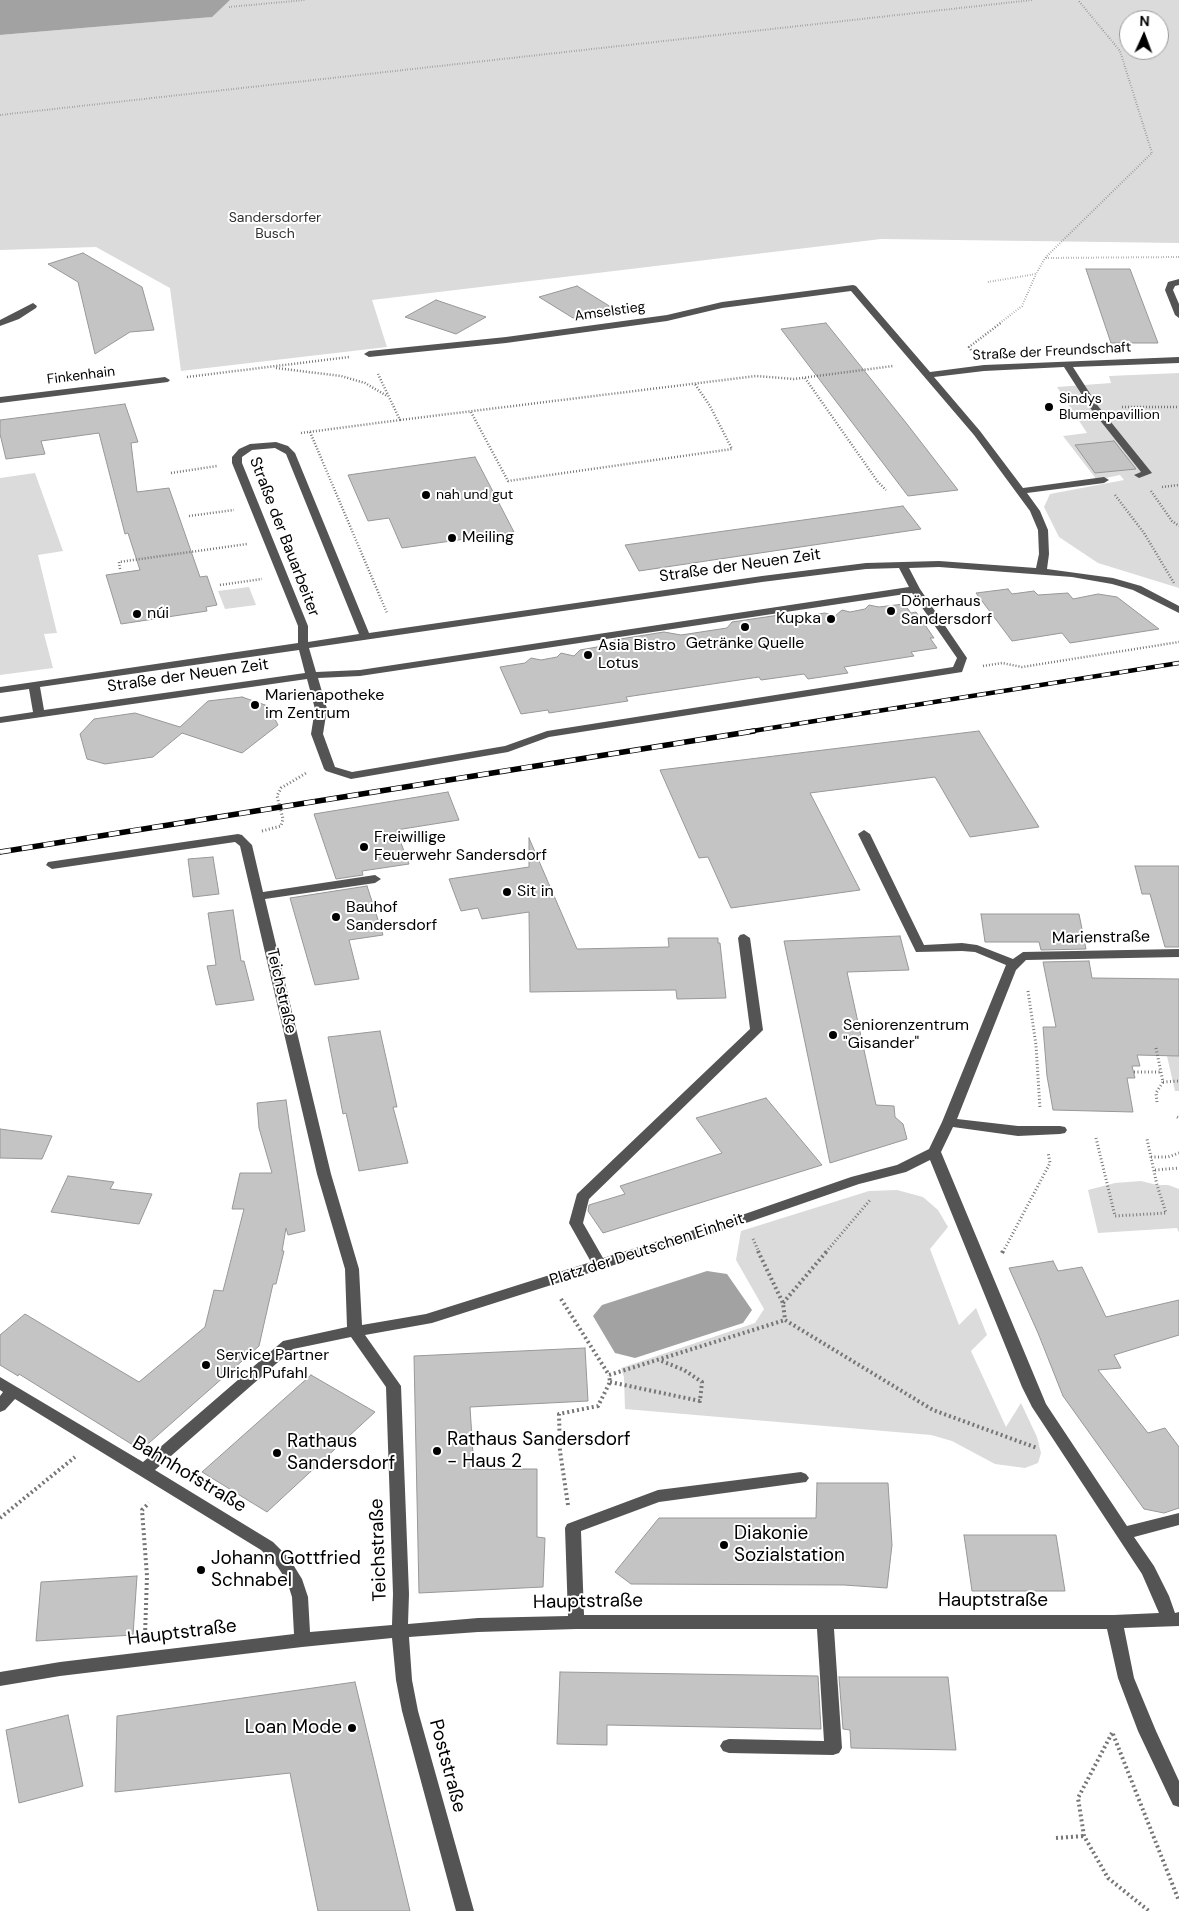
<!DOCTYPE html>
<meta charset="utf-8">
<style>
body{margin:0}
#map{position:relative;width:1179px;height:1911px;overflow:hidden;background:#fff;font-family:"DM Sans",sans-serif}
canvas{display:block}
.north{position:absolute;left:1119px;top:10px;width:50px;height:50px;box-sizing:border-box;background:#fff;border:1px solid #999;border-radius:50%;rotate:2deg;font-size:14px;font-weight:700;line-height:20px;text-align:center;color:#000}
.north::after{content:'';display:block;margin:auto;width:18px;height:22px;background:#000;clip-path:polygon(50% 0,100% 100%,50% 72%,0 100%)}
</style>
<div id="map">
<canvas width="1179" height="1911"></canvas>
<div class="north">N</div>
</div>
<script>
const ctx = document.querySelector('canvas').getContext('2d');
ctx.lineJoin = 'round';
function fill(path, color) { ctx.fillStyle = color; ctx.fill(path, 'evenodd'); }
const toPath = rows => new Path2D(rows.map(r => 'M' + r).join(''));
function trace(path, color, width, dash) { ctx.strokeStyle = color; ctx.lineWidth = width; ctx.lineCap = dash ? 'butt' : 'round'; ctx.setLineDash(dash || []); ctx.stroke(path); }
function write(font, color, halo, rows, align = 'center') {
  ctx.font = font + ' "DM Sans",sans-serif'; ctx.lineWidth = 4; ctx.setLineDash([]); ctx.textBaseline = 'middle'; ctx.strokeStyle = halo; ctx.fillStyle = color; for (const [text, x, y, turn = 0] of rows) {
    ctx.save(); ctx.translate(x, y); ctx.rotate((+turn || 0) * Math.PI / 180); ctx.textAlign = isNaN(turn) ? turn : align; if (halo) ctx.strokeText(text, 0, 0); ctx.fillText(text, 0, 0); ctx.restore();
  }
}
fill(toPath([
 [230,0,1179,0,1179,243,881,239,372,300,387,347,181,371,170,288,96,247,0,250,0,35,211,17],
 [1129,20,1159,20,1159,50,1129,50],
 [1179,373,1179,588,1098,563,1059,537,1044,507,1050,494,1124,480,1120,475,1097,480,1063,436,1087,433,1057,387,1111,383,1109,376],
 [35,473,63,551,38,555,57,633,44,634,53,668,0,675,0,478],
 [249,587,256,605,225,609,218,591],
 [1167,1056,1179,1056,1179,1091,1175,1091],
 [1141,1181,1157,1185,1168,1185,1179,1189,1179,1233,1177,1228,1098,1233,1088,1190,1115,1183],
 [897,1190,923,1197,938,1210,948,1227,930,1249,959,1325,976,1308,987,1335,971,1351,1006,1427,1021,1403,1037,1437,1041,1453,1038,1463,1025,1468,995,1464,952,1441,931,1435,625,1409,624,1377,621,1368,755,1323,764,1309,736,1260,741,1231,869,1191]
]), '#dbdbdb');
fill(toPath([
 [0,0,230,0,212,17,0,35],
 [707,1271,727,1274,752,1310,743,1323,635,1358,615,1353,593,1316,602,1305]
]), '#a2a2a2');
const building = toPath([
 [83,253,142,287,154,330,130,332,95,354,78,282,48,264,83,253],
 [1086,269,1130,269,1158,343,1111,343,1086,269],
 [577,286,611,307,573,318,539,297,577,286],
 [436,300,486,317,456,334,405,317,436,300],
 [826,323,907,424,958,490,908,496,781,329,826,323],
 [125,404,138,442,131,443,137,492,169,488,200,577,207,576,217,605,206,607,207,611,121,624,106,575,140,570,128,533,125,534,99,433,41,441,45,454,6,459,0,434,0,420,125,404],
 [1114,441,1136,469,1095,473,1075,445,1114,441],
 [475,457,514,532,402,548,389,518,368,521,348,475,475,457],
 [903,506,921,529,639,571,625,545,903,506],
 [1008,589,1012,594,1034,591,1038,595,1068,593,1073,599,1098,594,1117,597,1159,629,1070,643,1062,633,1012,641,976,593,1008,589],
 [904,604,911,613,916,612,934,638,930,638,937,648,911,652,914,656,844,667,848,673,808,679,804,674,761,680,759,677,626,697,628,701,549,713,548,710,521,714,500,667,525,663,531,658,541,660,557,657,561,653,574,656,580,650,608,645,614,640,664,632,681,635,727,628,732,622,786,614,797,617,825,613,835,616,842,610,850,612,865,609,869,605,879,607,904,604],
 [242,697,268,706,278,725,242,753,182,733,153,757,105,764,87,759,80,734,94,719,135,713,180,727,208,701,242,697],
 [979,731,1039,827,970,837,935,777,810,793,860,890,731,908,708,857,699,858,660,770,979,731],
 [448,792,459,820,396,830,409,864,362,871,363,875,336,879,314,814,448,792],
 [529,838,577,949,669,947,668,938,718,938,718,943,720,943,726,998,677,999,676,990,530,992,529,912,482,919,478,908,461,911,449,879,529,867,529,838],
 [213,857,219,894,193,897,188,859,213,857],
 [1135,866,1179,866,1179,947,1165,947,1150,894,1142,894,1135,866],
 [367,886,383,935,349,940,359,979,315,985,290,898,367,886],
 [233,910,241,961,244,961,254,1000,216,1005,207,966,216,965,208,913,233,910],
 [981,914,1079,914,1086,949,1041,950,1039,942,985,942,981,914],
 [900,936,909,970,847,972,876,1105,894,1106,895,1117,903,1124,907,1139,830,1163,784,941,900,936],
 [1089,961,1092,978,1179,979,1179,1056,1137,1055,1140,1066,1132,1066,1135,1078,1127,1078,1133,1112,1053,1110,1047,1076,1043,1027,1056,1027,1043,962,1089,961],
 [380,1031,397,1107,393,1107,408,1163,359,1171,346,1113,343,1114,328,1037,380,1031],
 [766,1098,822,1165,603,1233,588,1211,589,1205,625,1194,620,1186,722,1153,696,1118,766,1098],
 [286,1100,305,1231,288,1235,286,1228,282,1251,284,1251,276,1284,273,1284,259,1346,141,1450,19,1374,18,1376,0,1365,0,1335,25,1314,139,1382,205,1327,214,1290,223,1291,244,1209,232,1209,240,1173,272,1173,259,1128,257,1103,286,1100],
 [0,1129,52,1136,42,1159,0,1158,0,1129],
 [68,1176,114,1182,110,1189,152,1194,139,1224,51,1212,68,1176],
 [1053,1261,1058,1271,1082,1267,1106,1317,1179,1300,1179,1335,1114,1355,1121,1368,1098,1370,1148,1433,1165,1428,1179,1447,1179,1508,1164,1513,1144,1509,1063,1396,1038,1333,1009,1268,1053,1261],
 [585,1348,588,1401,470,1407,474,1469,537,1469,537,1537,545,1538,543,1587,419,1593,414,1356,585,1348],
 [311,1375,375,1412,267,1512,202,1472,311,1375],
 [817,1483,888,1483,892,1545,887,1588,844,1585,631,1584,615,1572,659,1518,816,1518,817,1483],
 [964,1535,1056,1535,1065,1591,972,1591,964,1535],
 [137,1576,133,1635,36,1641,41,1582,137,1576],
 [560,1672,818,1676,821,1729,607,1725,607,1745,557,1744,560,1672],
 [839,1677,948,1677,956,1750,851,1748,850,1730,843,1729,839,1677],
 [355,1682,410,1911,318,1911,290,1773,115,1792,117,1716,355,1682],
 [68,1715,83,1786,19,1803,6,1730,68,1715]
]);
fill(building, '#c4c4c4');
trace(building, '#989898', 1);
trace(toPath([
 [229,7,305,0],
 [0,115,1032,0],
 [1046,258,1179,257],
 [988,282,1036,274,1045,258,1152,153,1120,51,1078,0],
 [1000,323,1022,306,1036,274]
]), '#767676', 2, [0.5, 2]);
trace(toPath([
 [971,350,969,347,1002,322],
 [276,368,341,376,365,383,387,396],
 [187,377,349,357],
 [805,378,878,482,886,490],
 [1122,407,1179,407],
 [471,412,508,481,732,449,710,406,695,384],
 [400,420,756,376,794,379,893,366],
 [310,432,387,613],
 [301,433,400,420,378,374],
 [171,473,217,466],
 [1162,487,1179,485],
 [1151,491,1172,521,1179,526],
 [1115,495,1144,533,1174,583],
 [189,516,234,510],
 [120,569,119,562,247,544],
 [220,585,262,579],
 [983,666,1002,663,1022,667,1179,642]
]), '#767676', 2.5, [1, 2]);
trace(toPath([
 [262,831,281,826,283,819,277,796,281,788,308,772],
 [1028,991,1036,1045,1040,1109],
 [1156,1048,1163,1082,1156,1093,1157,1102],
 [1134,1072,1161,1072],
 [1163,1082,1179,1081],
 [1177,1117,1179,1118],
 [1096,1138,1115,1216,1166,1213,1157,1185,1147,1139],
 [1151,1157,1168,1157,1179,1153],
 [1155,1170,1179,1168],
 [753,1239,759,1252],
 [826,1252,870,1200],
 [1003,1252,1050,1163,1048,1152]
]), '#767676', 3, [1, 2.5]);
trace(toPath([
 [758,1251,783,1303,785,1320,933,1410,1037,1448],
 [1002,1253,1003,1251],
 [561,1299,609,1375,785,1320],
 [783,1303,827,1251],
 [610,1382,700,1401,702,1382,684,1370,659,1360],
 [568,1505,560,1451,559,1414,598,1406,610,1382,609,1375],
 [0,1518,75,1457],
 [145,1635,147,1576,142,1510,149,1503],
 [1112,1733,1078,1798,1084,1836,1108,1878,1149,1911],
 [1113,1734,1179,1901],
 [1056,1838,1084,1836]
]), '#767676', 4, [2, 3]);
fill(toPath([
 [1179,279,1179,285,1175,286,1173,290,1179,304,1179,318,1175,315,1165,290,1168,282,1179,279],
 [853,285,856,286,930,372,984,365,1179,357,1179,363,1073,367,1098,406,1152,473,1139,478,1134,475,1141,472,1091,409,1064,367,984,371,934,377,980,431,1023,488,1104,477,1109,480,1104,483,1027,493,1040,511,1048,530,1049,554,1047,569,1113,578,1141,586,1179,606,1179,613,1133,590,1112,584,1072,577,939,567,909,568,920,589,967,658,962,672,549,737,508,752,351,779,326,771,324,769,311,734,315,709,307,679,0,723,0,717,33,712,29,689,0,693,0,687,298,643,298,626,232,463,232,457,239,449,250,444,276,442,288,446,295,453,369,633,762,576,866,563,939,561,1036,568,1039,554,1038,530,1030,511,974,435,851,291,722,308,667,321,506,343,369,357,364,354,369,351,506,337,667,315,722,302,853,285],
 [275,448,286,454,359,634,308,642,308,626,242,463,242,457,252,450,275,448],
 [899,568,909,587,360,670,316,672,309,648,762,582,866,569,899,568],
 [912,593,957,658,953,667,547,731,505,746,352,772,335,767,323,734,327,709,318,678,360,676,912,593],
 [299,650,305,673,44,710,40,687,299,650],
 [33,303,37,306,36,308,19,319,0,326,0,320,33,303],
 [165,377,170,380,168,382,0,403,0,397,165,377],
 [864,830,870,834,924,945,962,943,977,945,1013,959,1023,952,1179,949,1179,957,1026,960,1016,970,957,1119,1018,1126,1060,1126,1065,1127,1067,1130,1065,1133,1060,1134,1018,1136,953,1127,941,1152,1046,1404,1127,1526,1179,1513,1179,1525,1134,1537,1154,1566,1169,1596,1175,1613,1179,1612,1179,1626,1124,1628,1134,1678,1156,1731,1179,1781,1179,1807,1173,1805,1138,1731,1118,1678,1107,1629,834,1629,842,1748,839,1753,833,1755,729,1753,723,1751,720,1746,723,1741,729,1739,824,1741,817,1629,576,1629,478,1632,409,1637,412,1680,418,1711,474,1911,456,1911,402,1711,396,1680,392,1638,302,1647,60,1676,0,1686,0,1672,60,1662,294,1634,292,1597,287,1581,277,1566,261,1550,15,1399,5,1410,0,1412,0,1396,3,1392,0,1390,0,1377,143,1462,283,1341,347,1327,345,1269,317,1174,240,846,235,842,52,869,46,865,48,862,238,834,242,835,252,845,263,892,375,875,381,879,375,883,265,899,331,1174,359,1269,362,1325,426,1314,591,1262,569,1223,577,1194,750,1029,738,938,740,935,744,934,750,938,763,1030,589,1199,583,1223,603,1258,739,1216,851,1177,897,1165,929,1149,942,1122,1006,965,975,952,962,951,916,952,858,834,864,830],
 [930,1160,1022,1387,1032,1407,1142,1574,1159,1613,1114,1615,584,1615,581,1531,659,1502,806,1482,809,1478,806,1474,801,1472,658,1490,567,1524,565,1528,568,1616,478,1618,408,1624,409,1594,401,1386,365,1335,432,1323,749,1222,859,1184,906,1172,930,1160],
 [351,1337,386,1387,393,1594,392,1625,310,1632,308,1597,302,1579,289,1558,273,1542,155,1470,293,1349,351,1337]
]), '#545454');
const railFar1 = toPath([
 [746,732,1179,663]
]);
const rail = toPath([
 [0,852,754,731]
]);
trace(railFar1, '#000', 4.5);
trace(rail, '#000', 5.5);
trace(railFar1, '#fff', 3, [9]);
trace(rail, '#fff', 4, [11]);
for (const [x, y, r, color] of [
 [1049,407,5,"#000"],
 [426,495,5,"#000"],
 [452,538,5,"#000"],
 [891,611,5,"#000"],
 [137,614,5,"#000"],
 [831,619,5,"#000"],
 [745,627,5,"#000"],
 [588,655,5,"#000"],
 [255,705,5,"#000"],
 [364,847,5,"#000"],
 [507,892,5,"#000"],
 [336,917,5,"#000"],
 [833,1035,5,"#000"],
 [206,1365,5,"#000"],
 [437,1451,5,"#000"],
 [277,1453,5,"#000"],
 [724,1545,5,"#000"],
 [201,1570,5,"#000"],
 [352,1728,5,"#000"]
]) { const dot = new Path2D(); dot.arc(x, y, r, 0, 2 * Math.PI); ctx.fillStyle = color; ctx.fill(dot); trace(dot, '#fff', 2); }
write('14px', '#323232', '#fff', [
 ["Sandersdorfer",275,218],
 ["Busch",275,234]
]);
write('14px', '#000', '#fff', [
 ["Amselstieg",610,312,-8],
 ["Straße der Freundschaft",1052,352,-3],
 ["Finkenhain",81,376,-7]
]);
write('14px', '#000', '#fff', [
 ["Sindys",1059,399],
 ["Blumenpavillion",1059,415],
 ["nah und gut",436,495]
], 'left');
write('16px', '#000', '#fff', [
 ["Straße der Bauarbeiter",284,537,69],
 ["Straße der Neuen Zeit",740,566,-8],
 ["Straße der Neuen Zeit",188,676,-8],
 ["Marienstraße",1101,938,-1],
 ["Teichstraße",281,991,77],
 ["Platz der Deutschen Einheit",647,1250,-18]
]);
write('16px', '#000', '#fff', [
 ["Meiling",462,538],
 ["Dönerhaus",901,602],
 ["Sandersdorf",901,620],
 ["núi",147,614],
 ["Kupka",821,619,"right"],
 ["Getränke Quelle",745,644,"center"],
 ["Asia Bistro",598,646],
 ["Lotus",598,664],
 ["Marienapotheke",265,696],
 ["im Zentrum",265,714],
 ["Freiwillige",374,838],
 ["Feuerwehr Sandersdorf",374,856],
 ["Sit in",517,892],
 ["Bauhof",346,908],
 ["Sandersdorf",346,926],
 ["Seniorenzentrum",843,1026],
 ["\"Gisander\"",843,1044],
 ["Service Partner",216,1356],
 ["Ulrich Pufahl",216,1374]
], 'left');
write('19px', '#000', '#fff', [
 ["Rathaus Sandersdorf",447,1440],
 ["- Haus 2",447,1462],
 ["Rathaus",287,1442],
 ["Sandersdorf",287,1464],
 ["Diakonie",734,1534],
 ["Sozialstation",734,1556],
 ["Johann Gottfried",211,1559],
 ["Schnabel",211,1581],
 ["Loan Mode",342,1728,"right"]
], 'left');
write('19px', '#000', '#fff', [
 ["Bahnhofstraße",189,1475,31],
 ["Teichstraße",379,1550,-92],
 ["Hauptstraße",993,1601],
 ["Hauptstraße",588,1602,-1],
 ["Hauptstraße",182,1633,-7],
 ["Poststraße",447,1766,75]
]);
</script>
